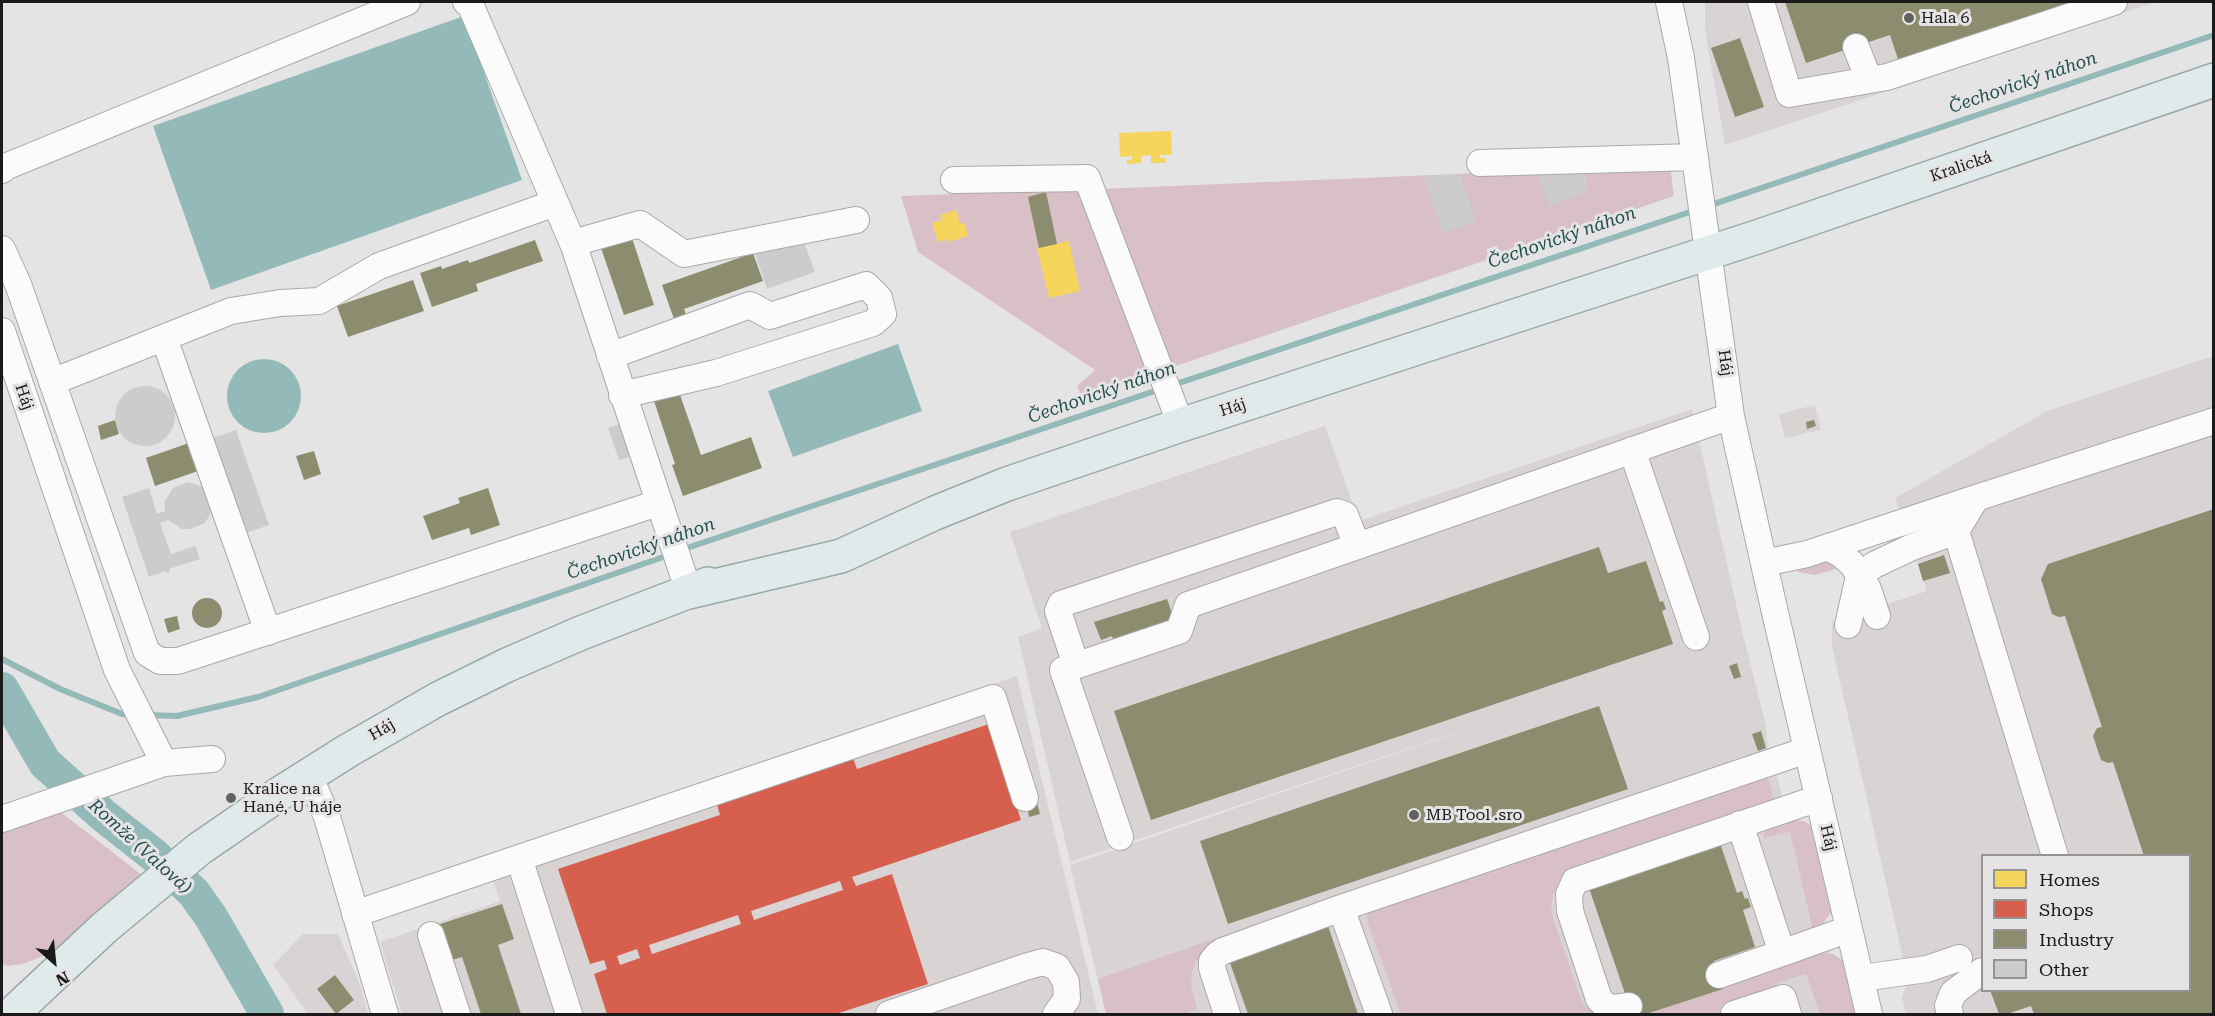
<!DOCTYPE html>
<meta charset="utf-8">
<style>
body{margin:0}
#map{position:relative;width:2215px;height:1016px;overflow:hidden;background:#e5e4e4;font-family:"Roboto Serif",serif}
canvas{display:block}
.frame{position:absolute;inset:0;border:3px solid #1b1a1a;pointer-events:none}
.legend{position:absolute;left:1981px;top:854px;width:210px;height:138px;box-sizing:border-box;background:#e6e3e4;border:2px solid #959393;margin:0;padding:8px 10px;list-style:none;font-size:18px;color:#1b1a1a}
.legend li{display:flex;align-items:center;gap:12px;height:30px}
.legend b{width:30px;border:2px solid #959393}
.north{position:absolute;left:24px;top:932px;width:60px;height:60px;-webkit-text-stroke:4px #e6e3e4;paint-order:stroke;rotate:153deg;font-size:16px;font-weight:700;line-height:24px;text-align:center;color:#1b1a1a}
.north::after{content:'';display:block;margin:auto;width:21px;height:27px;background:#1b1a1a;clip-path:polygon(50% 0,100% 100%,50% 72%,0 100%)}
</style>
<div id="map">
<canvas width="2215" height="1016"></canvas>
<div class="frame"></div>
<ul class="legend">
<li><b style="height:16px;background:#f6d55c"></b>Homes</li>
<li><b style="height:16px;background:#d6604d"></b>Shops</li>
<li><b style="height:16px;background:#8c8c6e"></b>Industry</li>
<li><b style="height:16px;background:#cdcccc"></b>Other</li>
</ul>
<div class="north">N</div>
</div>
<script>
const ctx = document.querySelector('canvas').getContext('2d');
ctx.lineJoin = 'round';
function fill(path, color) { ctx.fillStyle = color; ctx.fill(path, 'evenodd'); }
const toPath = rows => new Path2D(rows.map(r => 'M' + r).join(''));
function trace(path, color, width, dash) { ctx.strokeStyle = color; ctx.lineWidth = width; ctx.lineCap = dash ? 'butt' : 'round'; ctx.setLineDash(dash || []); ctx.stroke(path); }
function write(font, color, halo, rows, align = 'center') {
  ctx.font = font + ' "Roboto Serif",serif'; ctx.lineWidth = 6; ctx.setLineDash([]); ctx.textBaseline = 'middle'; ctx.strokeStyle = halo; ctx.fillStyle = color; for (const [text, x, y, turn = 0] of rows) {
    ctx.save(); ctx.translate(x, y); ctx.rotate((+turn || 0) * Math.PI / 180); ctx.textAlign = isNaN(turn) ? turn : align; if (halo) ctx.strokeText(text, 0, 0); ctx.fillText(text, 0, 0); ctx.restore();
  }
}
fill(toPath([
 [1705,2,2156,2,1725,145,1705,30],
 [2213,356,2213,1014,1906,1014,1902,998,1908,980,1832,646,1832,622,1927,591,1895,498,2047,411],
 [1982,856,2190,856,2190,990,1982,990],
 [1815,405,1821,430,1785,438,1779,414],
 [1692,409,1743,635,1766,726,1768,752,1776,771,1834,1014,1106,1014,1070,865,1537,705,1070,862,1018,637,1042,628,1010,532,1325,426,1359,521],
 [1017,676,1098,1014,402,1014,380,942,500,901,486,857],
 [303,934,338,934,361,987,368,1014,308,1014,273,965]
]), '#dad3d4');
fill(toPath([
 [1670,165,1674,196,1170,368,1101,189],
 [1081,189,1152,374,1082,398,1077,386,1095,370,918,252,901,196],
 [1824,556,1843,567,1815,575,1798,572,1798,568],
 [1767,774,1774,801,1563,879,1559,884,1553,895,1551,912,1581,1000,1586,1007,1598,1014,1401,1014,1368,924,1367,916,1369,911],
 [62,813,142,875,58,950,23,964,8,966,2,964,2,830],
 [1793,820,1804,821,1813,827,1833,910,1822,925,1813,930,1790,832,1764,838,1763,835,1767,829,1774,825],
 [1231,933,1209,947,1196,961,1192,972,1191,985,1197,1009,1184,1014,1106,1014,1098,979],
 [1824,952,1833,954,1844,961,1861,1014,1820,1014,1806,974,1777,983,1778,988,1723,1014,1646,1014,1723,989,1722,986]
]), '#d9c0c7');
fill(toPath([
 [464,16,522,180,211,290,153,126],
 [898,344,922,411,793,457,768,391],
 '227 396a37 37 0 1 1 74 0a37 37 0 1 1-74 0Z'
]), '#94b9b9');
fill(toPath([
 [1171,131,1172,155,1160,155,1160,158,1165,158,1166,163,1151,163,1151,155,1141,156,1141,163,1127,164,1127,160,1132,160,1132,156,1120,157,1119,133],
 [956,210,960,224,964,222,968,236,948,242,947,239,938,242,932,223,942,220,940,215],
 [1069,241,1080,291,1049,298,1037,248]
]), '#f6d55c');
fill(toPath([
 [989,724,1021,820,852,877,856,886,892,874,928,984,836,1014,607,1014,594,974,607,969,604,960,590,964,558,869,720,815,716,801,852,755,857,769],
 [840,881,843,890,754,920,751,911],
 [738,915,741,924,652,954,649,945],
 [637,949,640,958,620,965,617,956]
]), '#d6604d');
fill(toPath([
 [1785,2,2077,2,1899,62,1890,35,1806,63],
 [1740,38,1764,107,1735,117,1711,48],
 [1046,192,1057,244,1039,248,1028,197],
 [631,235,654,305,624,315,600,245],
 [535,240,543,261,476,284,478,291,432,307,420,273,441,266,442,269,468,260,469,263],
 [753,253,763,281,684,309,687,318,675,322,662,285],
 [413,280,424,311,348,337,337,306],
 [679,392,701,455,751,437,762,468,683,496,672,465,675,464,654,401],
 [115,420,119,434,101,440,98,426],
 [1814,420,1816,426,1807,429,1806,422],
 [189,443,198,471,155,486,146,458],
 [314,451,321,474,304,480,296,456],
 [488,488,500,525,471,535,469,528,432,540,423,516,460,503,458,498],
 [2214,509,2214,1014,2034,1014,2031,1006,2007,1014,1999,1014,1990,990,2190,990,2190,856,2144,856,2113,762,2108,763,2101,760,2093,736,2097,728,2102,727,2065,616,2059,617,2052,614,2041,579,2048,564],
 [1599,547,1608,573,1646,561,1660,602,1663,601,1666,609,1662,611,1673,644,1151,820,1114,711],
 [1944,555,1950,573,1923,581,1918,564],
 '192 613a15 15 0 1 1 30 0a15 15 0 1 1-30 0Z',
 [1167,599,1176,625,1115,645,1112,636,1101,640,1094,622],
 [177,616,180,629,168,633,164,619],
 [1737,663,1741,677,1734,679,1729,666],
 [1599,706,1628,789,1228,924,1200,841],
 [1761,731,1766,748,1758,751,1752,734],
 [1037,803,1040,814,1029,817,1027,806],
 [1720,843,1737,893,1742,891,1745,899,1748,898,1751,907,1743,910,1755,947,1714,961,1723,989,1646,1014,1632,1014,1589,888],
 [502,904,514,939,498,945,521,1014,481,1014,462,957,446,962,434,926],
 [1328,926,1358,1014,1248,1014,1229,960],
 [335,975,354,1000,336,1014,317,989]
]), '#8c8c6e');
trace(toPath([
 [1708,206,2214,35],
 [1173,385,1696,210],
 [681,550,1161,389],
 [2,659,60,689,122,714,131,715],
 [147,715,177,716,258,697,669,555]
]), '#94b9b9', 6);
trace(toPath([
 [2,689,45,763,104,816,155,856,194,893,211,917,267,1014]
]), '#94b9b9', 34);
fill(toPath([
 [1586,169,1587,193,1549,206,1537,171],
 [1460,174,1476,222,1443,233,1424,176],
 [802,237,815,272,767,289,755,254],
 '115 416a30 30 0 1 1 60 0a30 30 0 1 1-60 0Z',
 [623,423,633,456,619,460,608,428],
 [236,430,269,525,241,535,207,440],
 [188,482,203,487,208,493,212,509,209,516,205,523,190,529,182,529,168,520,160,523,171,554,195,546,200,559,169,569,170,572,166,573,165,571,149,577,122,497,149,488,157,514,165,511,165,501,173,488]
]), '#cdcccc');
const minor = toPath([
 [466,2,470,4,574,246,689,592],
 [1669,2,1681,58,1731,416,1773,604,1869,1014],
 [1761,2,1789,94,1887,77,2114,2],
 [1856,47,1869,80],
 [1480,163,1695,157],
 [2,170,5,167,407,2],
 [954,180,1087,178,1181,425],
 [573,243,640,224,684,254,856,220],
 [2,249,18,284,147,653,160,661,178,661,658,503],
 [2,331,117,670,164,763],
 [164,338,268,632],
 [610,356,750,305,770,316,866,285,879,298,883,314,873,323,716,373,622,395],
 [52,382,231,311,280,303,319,301,379,266,555,203],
 [1632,450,1696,637],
 [1956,531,2055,856],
 [1828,547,1842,555,1852,564,1868,589,1877,616],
 [1764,563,1807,554,1976,498],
 [1848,625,1859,576,1874,565,1912,547,1956,531,1976,498,2214,421],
 [1076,665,1058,611,1061,604,1337,512,1345,515,1357,546],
 [309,775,327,817,385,1014],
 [2,819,164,763,212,759],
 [1120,837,1063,670,1179,631,1188,605,1731,416],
 [519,858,993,698,1025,798],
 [1341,908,1807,750],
 [355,914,519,858,569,1014],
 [431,935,457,1014],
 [1782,953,1849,929],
 [1719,975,1782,953,1740,824],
 [1861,978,1927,969,1959,958],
 [1629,1006,1613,1008,1606,1006,1599,999,1570,911,1569,894,1575,881,1819,798],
 [889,1014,1025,967,1043,962,1057,967,1066,982,1067,999,1056,1014],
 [1227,1014,1212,968,1212,961,1217,955,1223,951,1341,908,1379,1014],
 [1734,1014,1783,998,1788,1014],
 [1950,1014,1948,1006,1953,993,1982,971]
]);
const major = toPath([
 [689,592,841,556,935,513,1007,484,1181,425,1760,236,2214,80],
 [12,1014,104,928,199,849,276,796,349,750,438,699,507,665,581,633,708,584]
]);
trace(minor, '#aaa9a9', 28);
trace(major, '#98a9a9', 36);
trace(minor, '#fbfbfb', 26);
trace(major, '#e0eaea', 33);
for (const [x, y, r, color] of [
 [1909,18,6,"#626161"],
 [231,798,6,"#626161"],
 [1414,815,6,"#626161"]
]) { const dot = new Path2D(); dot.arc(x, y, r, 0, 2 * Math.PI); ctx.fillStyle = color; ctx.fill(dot); trace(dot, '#e6e3e4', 2); }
write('16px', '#1b1a1a', '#e6e3e4', [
 ["Hala 6",1921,18],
 ["Kralice na",243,789],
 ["Hané, U háje",243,807],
 ["MB Tool .sro",1426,815]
], 'left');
write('16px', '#1b1a1a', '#e6e3e4', [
 ["Kralická",1961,167,-19],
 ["Háj",1725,363,82],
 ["Háj",24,397,71],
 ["Háj",1233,408,-18],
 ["Háj",382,730,-30],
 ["Háj",1828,838,77]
]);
write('italic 18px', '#1f5050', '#e6e3e4', [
 ["Čechovický náhon",2023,83,-19],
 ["Čechovický náhon",1562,238,-19],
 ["Čechovický náhon",1102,393,-19],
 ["Čechovický náhon",641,549,-19],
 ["Romže (Valová)",140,847,42]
]);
</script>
